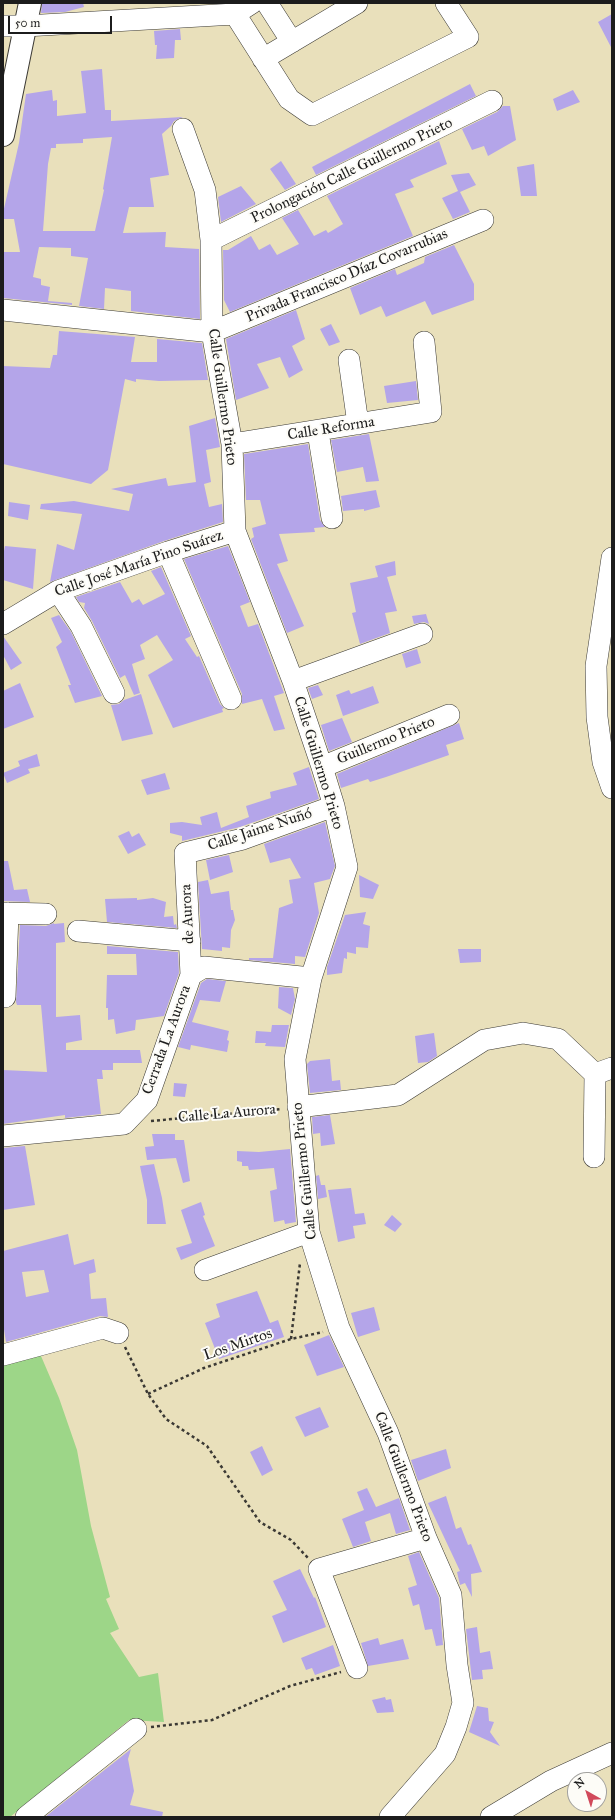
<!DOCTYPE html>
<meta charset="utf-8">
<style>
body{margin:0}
#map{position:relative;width:615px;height:1820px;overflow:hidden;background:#e9e0bb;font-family:"IM FELL Great Primer",serif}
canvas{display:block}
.frame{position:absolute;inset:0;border:4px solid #1c1c1c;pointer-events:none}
.north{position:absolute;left:567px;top:1772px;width:40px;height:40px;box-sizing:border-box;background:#fdfcf7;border:1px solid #a3a29f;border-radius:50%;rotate:321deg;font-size:11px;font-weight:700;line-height:16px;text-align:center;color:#1c1c1c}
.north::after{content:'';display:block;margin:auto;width:14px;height:18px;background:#d1495b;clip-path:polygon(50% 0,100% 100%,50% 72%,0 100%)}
.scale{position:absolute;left:8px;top:16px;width:104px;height:18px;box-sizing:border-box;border:2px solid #1c1c1c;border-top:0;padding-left:5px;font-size:12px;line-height:14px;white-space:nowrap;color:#1c1c1c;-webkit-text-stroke:3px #fdfcf7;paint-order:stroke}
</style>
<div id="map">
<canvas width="615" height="1820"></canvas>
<div class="frame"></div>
<div class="north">N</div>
<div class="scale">50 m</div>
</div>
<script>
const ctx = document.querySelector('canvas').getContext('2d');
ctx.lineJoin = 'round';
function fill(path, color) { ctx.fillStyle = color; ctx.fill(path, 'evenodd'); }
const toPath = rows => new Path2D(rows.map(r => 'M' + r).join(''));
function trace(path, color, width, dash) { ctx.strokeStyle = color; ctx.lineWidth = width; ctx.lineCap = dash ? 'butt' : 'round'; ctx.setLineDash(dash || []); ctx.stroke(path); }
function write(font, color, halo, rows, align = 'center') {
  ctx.font = font + ' "IM FELL Great Primer",serif'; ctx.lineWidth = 4; ctx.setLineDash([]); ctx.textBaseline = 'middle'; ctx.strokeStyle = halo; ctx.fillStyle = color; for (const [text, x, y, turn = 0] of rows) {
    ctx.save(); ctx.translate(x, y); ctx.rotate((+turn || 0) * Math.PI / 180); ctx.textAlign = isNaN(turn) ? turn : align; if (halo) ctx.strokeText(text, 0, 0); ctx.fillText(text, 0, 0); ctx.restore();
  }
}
fill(toPath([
 [38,1349,59,1398,77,1450,91,1526,110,1597,106,1599,119,1629,110,1633,139,1677,158,1673,164,1722,129,1720,10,1817,3,1817,3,1362]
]), '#9dd688');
fill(toPath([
 [42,3,83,3,84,7,65,12,41,13],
 [612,14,612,49,598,22],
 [180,29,181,40,175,40,174,58,156,59,157,45,155,45,154,31],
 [102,69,105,110,111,110,111,121,183,117,174,121,171,126,162,134,169,175,150,178,154,207,129,207,123,233,166,232,165,247,199,249,200,319,131,311,131,291,105,288,104,309,79,306,88,258,71,256,71,248,39,247,33,277,41,279,41,285,50,287,48,301,72,303,72,305,3,298,3,252,20,252,14,219,3,219,3,213,19,143,26,94,52,90,53,101,57,100,57,116,86,113,81,71],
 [112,137,103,189,104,190,95,231,43,231,48,164,51,148,56,148,56,144,83,143,83,139],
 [470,84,476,96,316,175,312,167],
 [573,90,580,102,557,111,553,99],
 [503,106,510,106,516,140,488,156,484,146,472,150,462,129,497,112],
 [439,141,447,164,410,180,414,187,395,194,413,236,230,312,224,300,223,250,228,250,251,236,259,250,270,244,277,255,299,244,282,218,298,210,314,236,326,230,328,233,343,224,327,196],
 [281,161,296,184,285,190,270,169],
 [534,164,537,196,521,196,517,167],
 [469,173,476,185,460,192,470,212,453,219,442,198,458,191,451,175],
 [241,186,256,204,221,222,218,197],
 [454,245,474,284,474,300,432,315,425,301,386,317,381,306,360,315,350,288,395,269,397,275,424,263,425,257],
 [296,310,305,339,292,346,303,370,289,378,280,357,257,364,269,388,236,400,226,339],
 [331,324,340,342,329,346,320,329],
 [59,331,135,337,131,362,157,362,157,339,202,343,208,380,159,381,136,379,136,382,125,379,108,470,91,484,3,464,3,366,50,368,53,355,57,355],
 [416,381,418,400,387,403,384,386],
 [215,418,220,447,206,450,211,482,204,484,209,507,222,504,223,522,164,541,50,582,57,544,74,550,82,514,40,509,41,504,74,501,129,511,133,494,111,489,166,478,168,486,196,482,189,426],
 [369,434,379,481,366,482,363,467,337,472,331,440],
 [308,444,320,520,325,527,314,528,315,532,279,534,288,561,277,564,304,626,287,633,251,539,254,537,252,528,266,524,260,500,246,500,244,454],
 [376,490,380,507,364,511,364,509,343,511,341,496],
 [9,502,30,505,28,520,8,516],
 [5,546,36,549,33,589,3,580,3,556],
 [228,546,250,602,240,606,248,627,258,624,284,693,274,696,285,729,274,731,262,699,242,704,242,694,184,559],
 [395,561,396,575,387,577,397,611,385,613,390,633,360,644,352,613,356,612,350,583,378,577,375,566],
 [161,567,191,636,185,639,197,657,199,656,220,704,224,708,222,709,223,712,173,728,148,675,173,660,157,635,140,645,145,659,132,664,140,693,134,695,125,675,120,678,92,621,84,608,85,603,79,602,76,597,120,582,132,603,139,599,143,605,165,594,151,571],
 [426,614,429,624,424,622,414,624,412,616],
 [59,615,71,632,102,696,75,703,68,685,71,685,56,647,62,642,51,618],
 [3,636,22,663,11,670,3,655],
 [417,649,421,663,406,668,402,654],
 [20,683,34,717,3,729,3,691],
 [318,685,323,695,312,699,308,688],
 [373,686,379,703,343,716,336,695,349,690,351,694],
 [141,694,153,734,122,741,111,705,119,704,124,700],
 [342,718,352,742,329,751,321,725],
 [459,723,464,739,446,745,449,755,386,777,370,782,368,779,341,788,337,774],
 [37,754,40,766,28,769,30,773,7,783,3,773,20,766,18,761],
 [309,767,319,799,240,827,182,841,182,836,170,833,170,823,182,822,202,825,200,817,217,812,221,828,249,817,246,806,271,798,270,792,297,785,293,773],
 [165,773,170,789,147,795,141,780],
 [325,822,335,866,330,879,314,883,319,913,305,957,295,956,295,964,249,960,249,958,273,958,279,908,293,903,289,880,301,878,290,858,270,863,264,844],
 [129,831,132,837,139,833,146,845,128,854,118,836],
 [229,855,233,872,210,880,206,860],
 [3,861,8,861,14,890,27,889,30,902,3,901],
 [359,875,379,885,373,899,360,897],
 [208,880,211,894,229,891,231,910,233,910,235,920,231,930,230,948,222,947,222,951,202,949,198,882],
 [137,898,137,900,153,898,166,902,164,917,173,916,174,925,176,924,177,928,107,922,105,899],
 [366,912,363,924,370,926,368,948,356,947,356,954,347,952,347,959,344,958,342,973,327,975,327,967,345,915],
 [54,923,54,924,64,923,65,942,56,943,56,1017,80,1015,82,1040,66,1043,66,1050,140,1050,142,1063,113,1063,113,1070,102,1070,103,1079,97,1079,101,1114,65,1118,65,1115,3,1124,3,1070,47,1072,41,1005,17,1005,16,1002,20,925,46,926],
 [107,946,178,952,179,973,164,1016,136,1020,135,1030,116,1034,114,1019,108,1020,108,1008,106,1008,107,975,137,975,136,954,107,954],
 [458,949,481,949,481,962,460,963],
 [207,979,226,981,220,1002,200,1000,192,1022,229,1031,227,1040,229,1041,227,1052,191,1045,190,1050,178,1047,201,983],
 [279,987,293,988,295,999,291,1015,278,1008],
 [272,1025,289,1025,285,1047,265,1046,266,1043,255,1043,256,1031,271,1032],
 [434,1033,437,1056,428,1062,418,1063,415,1036],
 [330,1059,332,1081,340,1080,341,1090,310,1093,307,1064,310,1061],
 [174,1083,187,1084,185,1097,173,1096],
 [330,1115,335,1144,321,1146,320,1133,313,1134,312,1117],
 [152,1134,175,1134,175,1140,184,1140,190,1181,183,1183,176,1158,147,1160,145,1147,154,1146],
 [25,1146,35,1205,3,1210,3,1148],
 [290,1149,296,1222,285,1224,284,1220,274,1222,270,1191,277,1189,274,1168,249,1170,248,1166,242,1166,242,1162,237,1161,237,1151,259,1152],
 [154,1164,162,1198,166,1224,147,1224,147,1200,140,1166],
 [319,1175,321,1185,325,1185,327,1197,318,1199,316,1176],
 [351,1188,355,1214,364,1213,366,1224,353,1226,355,1238,338,1242,328,1190],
 [201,1202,205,1215,203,1216,215,1246,181,1260,176,1248,192,1243,181,1210],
 [392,1215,402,1224,395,1232,384,1225],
 [68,1234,74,1265,94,1259,96,1272,89,1274,91,1299,106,1298,108,1317,100,1316,6,1342,3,1323,3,1251],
 [44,1270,49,1292,26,1297,22,1272],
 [257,1291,270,1323,278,1320,284,1337,219,1359,205,1323,220,1317,216,1304],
 [374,1307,380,1330,358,1337,351,1313],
 [329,1335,344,1367,317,1376,304,1345],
 [320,1407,329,1427,305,1437,295,1417],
 [262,1446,273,1470,262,1476,250,1452],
 [446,1449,451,1468,418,1481,411,1460],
 [367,1488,376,1507,399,1498,410,1530,396,1534,390,1513,365,1522,371,1541,353,1547,342,1519,364,1510,357,1492],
 [446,1496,456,1529,461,1527,468,1545,471,1544,482,1572,471,1574,472,1597,465,1583,460,1585,457,1572,460,1571,428,1503],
 [419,1552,439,1598,443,1645,436,1646,432,1629,425,1630,419,1604,413,1606,408,1588,417,1585,408,1556],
 [300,1569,314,1598,315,1597,326,1627,283,1643,272,1616,287,1610,273,1581],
 [477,1627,480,1653,490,1651,493,1669,482,1670,483,1679,472,1680,466,1629],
 [378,1638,380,1645,403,1639,409,1659,368,1666,361,1643],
 [333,1645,340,1666,315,1675,312,1668,306,1670,301,1658],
 [385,1697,386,1700,391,1699,394,1712,377,1713,372,1700],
 [477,1706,488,1708,489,1721,494,1722,490,1732,500,1746,469,1732],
 [131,1749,128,1759,134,1791,130,1805,163,1812,162,1817,45,1817]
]), '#b4a5e9');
const minor = toPath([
 [267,3,292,42],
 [235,14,252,3],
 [3,26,25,26,235,14,289,99,312,115,468,37,446,3],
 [263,59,357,3],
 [183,129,205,190,211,240,212,332,232,444,235,531,293,681,322,767,334,806,347,867,311,978,295,1059,309,1232,339,1328,388,1433,426,1538,451,1595,457,1665,463,1703,456,1727,445,1754,390,1817],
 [211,240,492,101],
 [3,310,212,332,483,220],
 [349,360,358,424],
 [318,432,332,518],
 [232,444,431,412,424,342],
 [168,552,231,699],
 [612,558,596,666,597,717,603,762,612,788],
 [58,591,81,626,114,693],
 [3,624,58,591,168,552,235,531],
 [293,681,422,634],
 [322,767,449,715],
 [3,913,46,914],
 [78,931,190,941],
 [191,975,185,853,243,839,334,806],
 [5,997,8,913],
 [298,1107,398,1095,484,1040,523,1033,558,1039,595,1074,612,1068],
 [3,1136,124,1124,147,1100,191,975,204,967,311,978],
 [594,1157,595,1074],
 [205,1270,309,1232],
 [3,1355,103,1328,118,1333],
 [357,1668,319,1569,426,1538],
 [26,1817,136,1729],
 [491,1817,551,1781,612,1753]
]);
const major = toPath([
 [3,135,30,3]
]);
trace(minor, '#3b3934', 22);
trace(major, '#3b3934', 24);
trace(toPath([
 [151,1121,281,1109],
 [291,1339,300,1263],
 [125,1347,148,1394,166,1419,207,1446,260,1522,291,1540,308,1558],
 [148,1394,204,1368,291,1339,323,1332],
 [151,1727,212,1720,290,1686,341,1672]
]), '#3b3934', 2.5, [3, 3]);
trace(minor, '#fff', 21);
trace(major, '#fff', 22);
write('15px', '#1c1c1c', '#fdfcf7', [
 ["Prolongación Calle Guillermo Prieto",352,171,-26],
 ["Privada Francisco Díaz Covarrubias",347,276,-23],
 ["Calle Guillermo Prieto",222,397,82],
 ["Calle Reforma",331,429,-9],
 ["Calle José María Pino Suárez",139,564,-19],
 ["Guillermo Prieto",386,741,-22],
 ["Calle Guillermo Prieto",318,763,73],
 ["Calle Jaime Nuñó",260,830,-18],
 ["de Aurora",188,914,-93],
 ["Cerrada La Aurora",167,1040,-70],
 ["Calle La Aurora",227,1114,-5],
 ["Calle Guillermo Prieto",305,1171,-96],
 ["Los Mirtos",238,1345,-19],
 ["Calle Guillermo Prieto",403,1477,69]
]);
</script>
